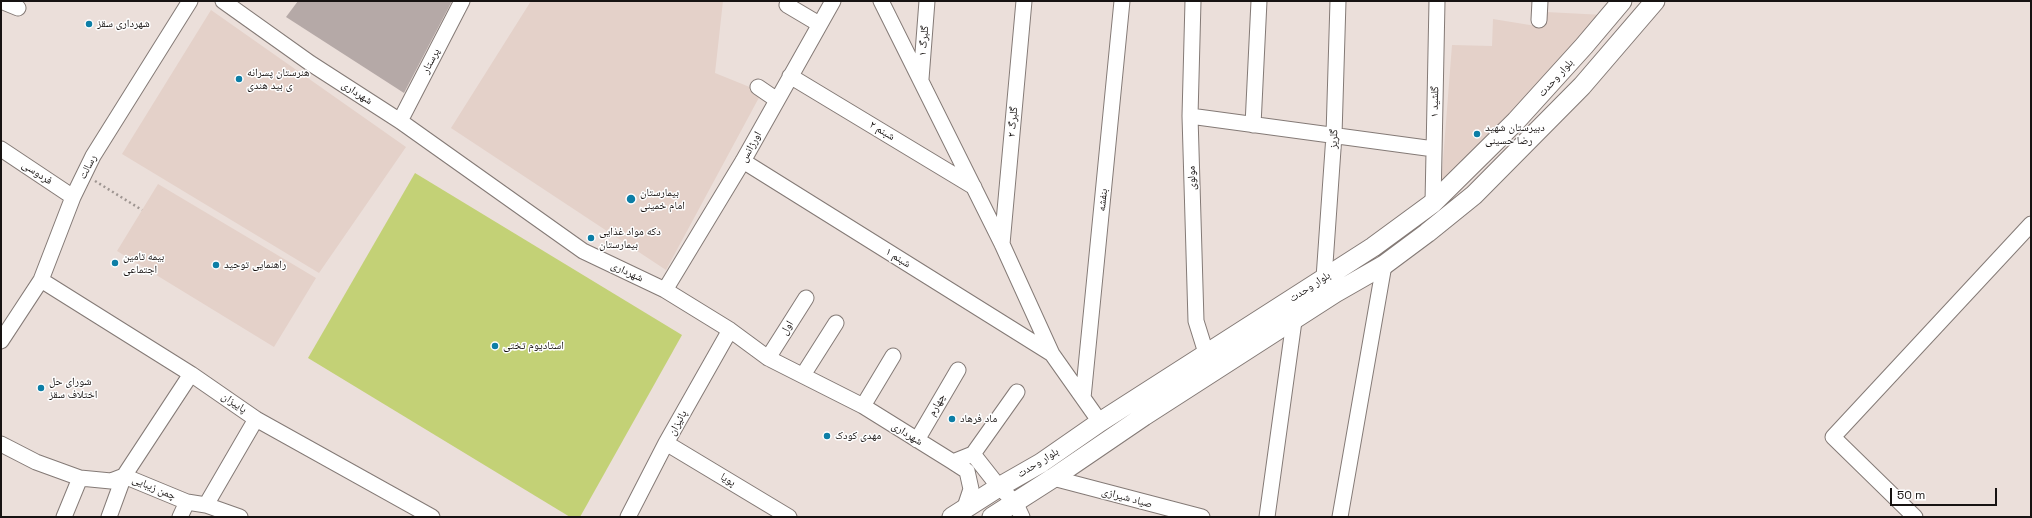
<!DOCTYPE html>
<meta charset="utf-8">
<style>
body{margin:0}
#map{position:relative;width:2032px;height:518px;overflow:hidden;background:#ebdfda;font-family:"Space Grotesk",sans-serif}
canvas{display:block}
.frame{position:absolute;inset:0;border:2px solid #171312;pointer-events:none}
.scale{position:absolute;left:1890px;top:488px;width:107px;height:18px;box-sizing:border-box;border:2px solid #171312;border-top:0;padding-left:5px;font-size:12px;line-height:14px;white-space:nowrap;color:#171312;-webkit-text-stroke:3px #fff;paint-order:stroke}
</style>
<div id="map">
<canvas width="2032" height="518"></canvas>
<div class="frame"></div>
<div class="scale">50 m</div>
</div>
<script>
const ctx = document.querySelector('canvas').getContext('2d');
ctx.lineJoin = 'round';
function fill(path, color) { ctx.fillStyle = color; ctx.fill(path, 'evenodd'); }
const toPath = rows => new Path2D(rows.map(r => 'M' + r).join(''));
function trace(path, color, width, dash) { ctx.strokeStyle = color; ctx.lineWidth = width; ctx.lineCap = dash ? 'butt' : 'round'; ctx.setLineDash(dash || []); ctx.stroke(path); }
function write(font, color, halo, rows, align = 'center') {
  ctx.font = font + ' "Space Grotesk","Noto Naskh Arabic",sans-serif'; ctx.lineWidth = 3; ctx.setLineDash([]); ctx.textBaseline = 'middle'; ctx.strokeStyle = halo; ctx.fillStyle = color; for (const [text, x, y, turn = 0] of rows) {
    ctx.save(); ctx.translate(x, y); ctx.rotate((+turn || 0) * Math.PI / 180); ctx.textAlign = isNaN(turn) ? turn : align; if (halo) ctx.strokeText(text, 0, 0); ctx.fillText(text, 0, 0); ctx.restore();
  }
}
fill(toPath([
 [531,1,723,1,715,73,762,92,666,270,451,128],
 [211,10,406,147,319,273,122,154],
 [1546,12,1604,15,1440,199,1452,45,1492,46,1493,19,1542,27],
 [158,184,316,278,274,347,117,251]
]), '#e4d1c9');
fill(toPath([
 [415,173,682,335,580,517,570,517,308,358]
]), '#c3d176');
fill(toPath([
 [298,1,452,1,404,93,286,17]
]), '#b5a9a7');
const minor = toPath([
 [1,1,18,8],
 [223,1,310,63,400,121,583,251,665,290,730,330,768,358,863,406,953,462,973,454,999,487,1015,502,1022,517],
 [881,1,1002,244,1052,354,1100,422],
 [1193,1,1190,116,1196,321,1206,353],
 [787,5,819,24],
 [1539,20,1540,1],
 [790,76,974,187],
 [921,79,927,1],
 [758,87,777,100],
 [1190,116,1434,149],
 [400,121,462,1],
 [1253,125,1259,1],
 [1,149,73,197],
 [743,161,1052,354],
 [1433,203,1437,1],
 [1002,244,1024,1],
 [1324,278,1334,135,1338,1],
 [41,280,191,374,256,419,432,517],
 [665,290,743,161,833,1],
 [1,341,41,280,73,197,93,156,190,1],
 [768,358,806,298],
 [803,375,836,323],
 [1083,398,1122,1],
 [863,406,893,356],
 [917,440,958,370],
 [666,443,789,517],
 [1,444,36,462,80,478,111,481,124,476,187,502,206,505,240,517],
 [973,454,1017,392],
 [953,462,967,471,971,489,965,507],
 [1053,478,1202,517],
 [206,505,256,419],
 [64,517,80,478],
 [109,517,124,476,191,374],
 [180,517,187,502],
 [628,517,666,443,730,330],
 [1267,517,1294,321],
 [1340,517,1384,265],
 [1915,517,1833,437,2031,224]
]);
const major = toPath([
 [952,517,999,487,1041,463,1100,422,1373,247,1433,203,1516,121,1584,46,1622,1],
 [992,517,1053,478,1144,416,1335,293,1384,265,1427,233,1474,195,1582,86,1655,1]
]);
trace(minor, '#847a76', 17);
trace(major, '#847a76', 21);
trace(toPath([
 [95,181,142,210]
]), '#9e9591', 2.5, [2, 3]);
trace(minor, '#fff', 15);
trace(major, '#fff', 19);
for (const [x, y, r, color] of [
 [89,24,4,"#0c7ea6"],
 [239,79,4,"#0c7ea6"],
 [1477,134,4,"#0c7ea6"],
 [631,199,5,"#0c7ea6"],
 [591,238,4,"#0c7ea6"],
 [115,263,4,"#0c7ea6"],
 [216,265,4,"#0c7ea6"],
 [495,346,4,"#0c7ea6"],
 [41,388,4,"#0c7ea6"],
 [952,419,4,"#0c7ea6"],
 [827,436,4,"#0c7ea6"]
]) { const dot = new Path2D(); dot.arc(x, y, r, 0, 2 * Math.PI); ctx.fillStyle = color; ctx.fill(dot); trace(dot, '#fff', 1.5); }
write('11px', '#171312', '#fff', [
 ["شهرداری سقز",97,24],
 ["هنرستان پسرانه",247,73],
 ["ی بید هندی",247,86],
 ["دبیرستان شهید",1485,128],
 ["رضا حسینی",1485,141],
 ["بیمارستان",640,193],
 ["امام خمینی",640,206],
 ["دکه مواد غذایی",599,232],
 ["بیمارستان",599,245],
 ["بیمه تامین",123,257],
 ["اجتماعی",123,270],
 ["راهنمایی توحید",224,265],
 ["استادیوم تختی",503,346],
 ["شورای حل",49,382],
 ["اختلاف سقز",49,395],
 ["ماد فرهاد",960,419],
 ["مهدی کودک",835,436]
], 'left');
write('11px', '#171312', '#fff', [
 ["گلبرگ ۱",924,41,-85],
 ["پرستار",431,61,-63],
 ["بلوار وحدت",1556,78,-48],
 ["شهرداری",357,93,33],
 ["گلشید ۱",1435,102,-89],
 ["گلبرگ ۲",1013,122,-85],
 ["شبنم ۲",882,131,31],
 ["گلریز",1334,139,-87],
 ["اورژانس",751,147,-61],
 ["رسالت",88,167,-63],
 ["فردوسی",37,173,33],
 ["مولوی",1192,178,-92],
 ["بنفشه",1103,200,-84],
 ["شبنم ۱",898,258,32],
 ["شهرداری",627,272,25],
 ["بلوار وحدت",1310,287,-33],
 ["اول",787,328,-58],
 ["پاییزان",234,403,34],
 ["چهارم",937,405,-60],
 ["پائیزان",678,423,-61],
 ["شهرداری",907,434,32],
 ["بلوار وحدت",1038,463,-32],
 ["پویا",728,480,31],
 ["چمن زیبایی",154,488,23],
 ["صیاد شیرازی",1127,498,15]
]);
</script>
